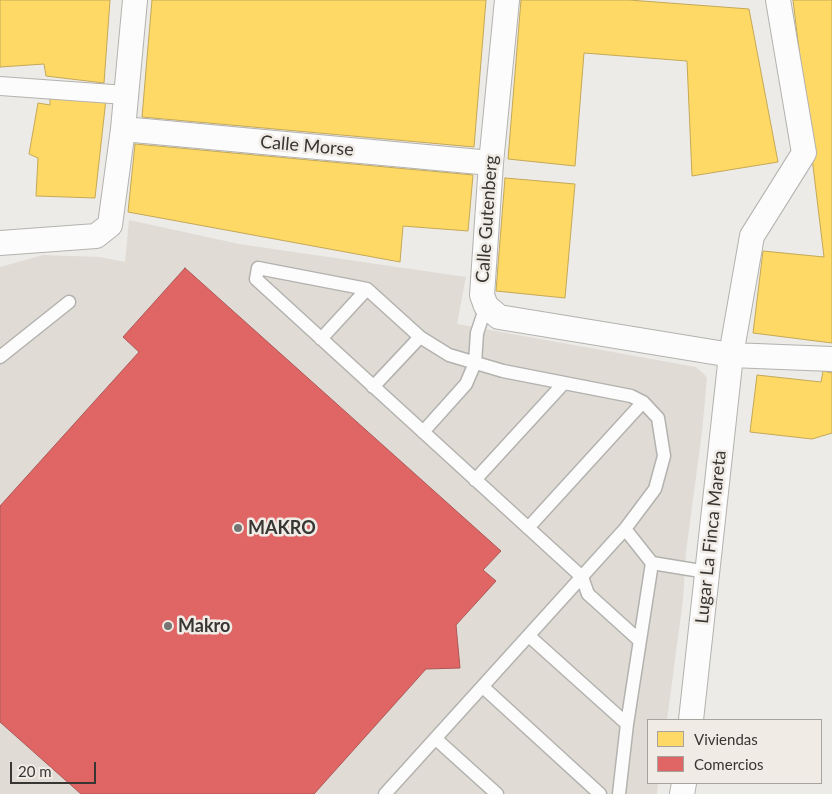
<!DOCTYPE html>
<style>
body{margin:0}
#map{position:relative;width:832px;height:794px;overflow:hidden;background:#edebe8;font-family:Lato,sans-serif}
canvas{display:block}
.legend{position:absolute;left:647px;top:719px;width:175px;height:65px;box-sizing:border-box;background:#f0ebe5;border:1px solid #a6a39e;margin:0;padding:6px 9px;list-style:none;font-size:15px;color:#373633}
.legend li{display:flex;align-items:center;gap:10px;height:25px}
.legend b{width:25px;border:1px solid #a6a39e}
.scale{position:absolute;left:10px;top:762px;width:86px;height:22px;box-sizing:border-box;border:2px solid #373633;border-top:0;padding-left:6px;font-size:15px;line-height:18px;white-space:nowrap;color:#373633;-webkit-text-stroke:4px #f0ebe5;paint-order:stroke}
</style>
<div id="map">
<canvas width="832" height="794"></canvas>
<ul class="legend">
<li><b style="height:14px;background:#ffd966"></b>Viviendas</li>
<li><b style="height:14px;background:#e06666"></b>Comercios</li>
</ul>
<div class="scale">20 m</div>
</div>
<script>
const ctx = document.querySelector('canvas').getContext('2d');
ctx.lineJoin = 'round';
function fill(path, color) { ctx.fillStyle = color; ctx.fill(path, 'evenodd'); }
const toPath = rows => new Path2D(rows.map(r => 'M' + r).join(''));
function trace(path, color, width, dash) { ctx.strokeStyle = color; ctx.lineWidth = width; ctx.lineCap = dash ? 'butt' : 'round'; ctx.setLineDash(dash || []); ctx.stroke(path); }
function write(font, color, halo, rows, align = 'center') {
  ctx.font = font + ' Lato,sans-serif'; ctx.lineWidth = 5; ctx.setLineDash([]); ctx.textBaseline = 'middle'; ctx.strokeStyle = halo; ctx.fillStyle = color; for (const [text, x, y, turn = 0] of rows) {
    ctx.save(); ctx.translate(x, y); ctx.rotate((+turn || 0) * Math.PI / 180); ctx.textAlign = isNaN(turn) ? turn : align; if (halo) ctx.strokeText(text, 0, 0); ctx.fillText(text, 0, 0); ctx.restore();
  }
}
fill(toPath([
 [129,220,239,244,466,277,457,324,696,367,704,374,707,378,702,432,686,552,683,600,667,720,648,720,648,783,658,783,657,794,0,794,0,267,43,255,100,257,125,262]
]), '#e0dbd4');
const homes = toPath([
 [0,0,110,0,104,83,46,76,44,64,0,67,0,0],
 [152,0,486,0,474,147,142,117,152,0],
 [521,0,629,0,749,9,778,162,692,176,687,61,584,53,575,166,508,159,521,0],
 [793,0,832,0,832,343,753,333,763,251,824,257,793,0],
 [50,92,106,99,95,198,36,196,38,158,29,154,38,103,50,105,50,92],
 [135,144,473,175,468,231,403,226,400,262,128,212,135,144],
 [505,178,575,184,565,298,496,291,505,178],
 [823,371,832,373,832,433,812,439,750,432,757,375,821,382,823,371]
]);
fill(homes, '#ffd966');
trace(homes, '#c3a857', 1);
const shops = toPath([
 [185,268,501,551,483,570,496,581,456,625,460,668,426,669,314,794,81,794,0,722,0,506,139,352,123,337,185,268]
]);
fill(shops, '#e06666');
trace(shops, '#ad5857', 1);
const service = toPath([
 [321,339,367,289],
 [0,357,69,302],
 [373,387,420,337],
 [423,432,466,384,475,363,477,333,486,306],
 [475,480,564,383],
 [528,528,643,402],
 [625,529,655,489,664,456,658,418,643,402,631,396,503,371,449,355,420,337,367,289,258,268,256,279,582,577,588,594,640,641],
 [529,636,627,724],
 [483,687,600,794],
 [436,739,497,794],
 [385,794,625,529,652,563],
 [619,794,627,724,652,563,707,572]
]);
const pedestrian = toPath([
 [0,86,126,95]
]);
const minor = toPath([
 [507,0,491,163,482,295,486,306,499,317,731,355,832,359],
 [123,129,491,163],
 [0,243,96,236,110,225,123,129,135,0],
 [691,720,731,355,752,236,804,153,778,0],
 [682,794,684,783]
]);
trace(service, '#b3b2af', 15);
trace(pedestrian, '#b3b2af', 20);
trace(minor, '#b3b2af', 26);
trace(service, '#fcfcfc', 12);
trace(pedestrian, '#fcfcfc', 18);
trace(minor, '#fcfcfc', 24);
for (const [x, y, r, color] of [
 [238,528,5,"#777572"],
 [168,626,5,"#777572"]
]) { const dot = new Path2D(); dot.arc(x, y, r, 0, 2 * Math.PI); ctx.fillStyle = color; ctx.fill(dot); trace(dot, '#f0ebe5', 2); }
write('18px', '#373633', '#f0ebe5', [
 ["Calle Morse",307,146,5],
 ["Calle Gutenberg",487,219,-86],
 ["Lugar La Finca Mareta",711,537,-84]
]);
write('bold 18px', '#373633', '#f0ebe5', [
 ["MAKRO",248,528],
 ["Makro",178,626]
], 'left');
</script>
